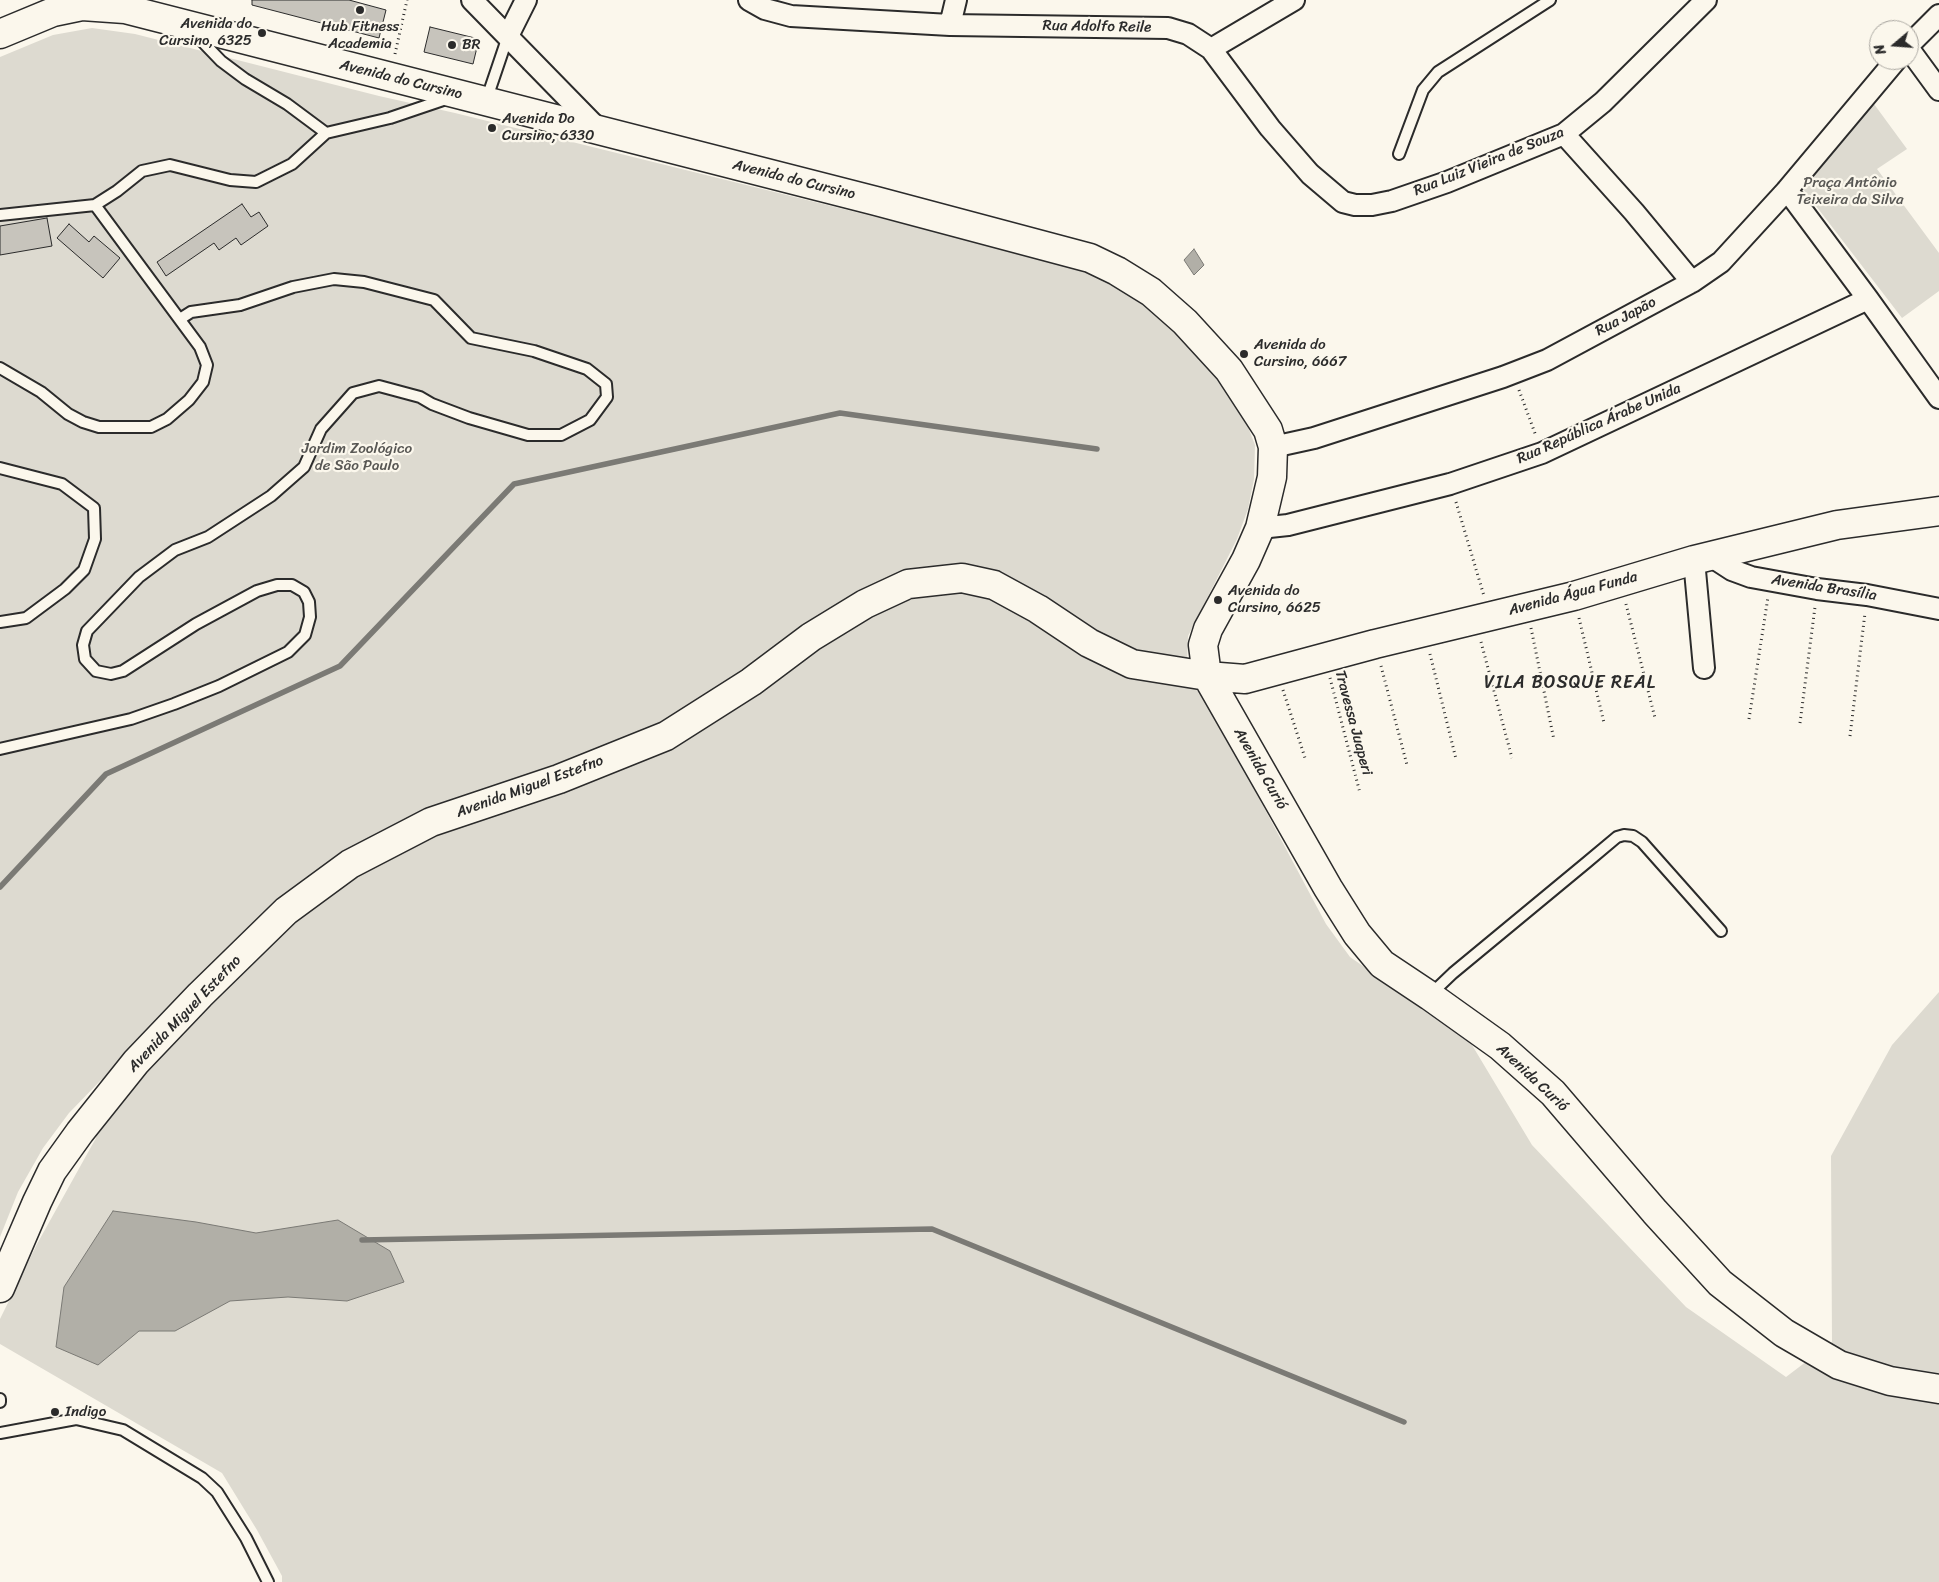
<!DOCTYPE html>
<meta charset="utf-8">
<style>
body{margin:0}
#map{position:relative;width:1939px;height:1582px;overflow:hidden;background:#fbf7ec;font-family:Sriracha,sans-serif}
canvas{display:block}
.north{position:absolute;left:1869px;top:20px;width:50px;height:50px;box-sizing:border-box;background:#fbf7ec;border:1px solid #a8a59f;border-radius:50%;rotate:252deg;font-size:14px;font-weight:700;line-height:20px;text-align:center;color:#2b2b2b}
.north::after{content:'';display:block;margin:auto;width:18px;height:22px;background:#2b2b2b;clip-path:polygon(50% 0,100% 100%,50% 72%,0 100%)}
</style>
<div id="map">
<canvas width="1939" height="1582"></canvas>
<div class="north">N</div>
</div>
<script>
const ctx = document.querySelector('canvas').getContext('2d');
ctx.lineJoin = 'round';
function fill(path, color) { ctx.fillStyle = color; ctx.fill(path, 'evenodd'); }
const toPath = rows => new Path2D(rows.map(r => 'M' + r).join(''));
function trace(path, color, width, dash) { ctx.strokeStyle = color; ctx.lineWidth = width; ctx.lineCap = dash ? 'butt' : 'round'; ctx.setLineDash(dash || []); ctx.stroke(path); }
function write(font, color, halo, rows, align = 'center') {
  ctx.font = font + ' Sriracha,sans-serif'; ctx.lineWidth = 4.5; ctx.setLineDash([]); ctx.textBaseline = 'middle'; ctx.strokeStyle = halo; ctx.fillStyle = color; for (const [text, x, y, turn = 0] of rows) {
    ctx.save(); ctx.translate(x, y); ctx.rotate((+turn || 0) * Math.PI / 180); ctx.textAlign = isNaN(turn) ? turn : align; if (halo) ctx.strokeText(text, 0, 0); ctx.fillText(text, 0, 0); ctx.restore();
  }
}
fill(toPath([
 [92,28,135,34,379,96,455,113,1086,269,1128,292,1163,318,1212,371,1248,427,1255,445,1254,479,1248,509,1237,539,1188,636,1187,663,1326,924,1350,957,1469,1040,1532,1145,1686,1307,1786,1377,1832,1342,1831,1156,1892,1045,1939,992,1939,1582,282,1582,282,1576,257,1530,222,1473,0,1344,0,1319,37,1244,96,1138,103,1079,101,1080,69,1113,43,1148,18,1192,0,1237,0,57,53,35],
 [1874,104,1907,149,1877,169,1939,253,1939,291,1902,318,1803,189]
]), '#dddad0');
const water = toPath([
 [1194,249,1204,265,1194,275,1184,260,1194,249],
 [113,1211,196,1222,256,1233,338,1220,390,1251,404,1282,347,1301,288,1297,230,1301,175,1331,139,1331,98,1365,56,1347,64,1287,113,1211]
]);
fill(water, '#b1afa7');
trace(water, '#7b7a75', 1);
trace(toPath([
 [0,887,106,774,340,666,514,484,840,413,1097,449],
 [362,1240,932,1229,1404,1422]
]), '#7b7a75', 5.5);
const building = toPath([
 [252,0,349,0,386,10,379,38,252,5,252,0],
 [430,27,479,39,473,64,424,52,430,27],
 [242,204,251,217,259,212,268,226,241,245,236,238,219,250,214,243,166,276,157,262,242,204],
 [47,218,52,246,0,255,0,226,47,218],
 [69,224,89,242,94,236,120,258,103,278,57,238,69,224]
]);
fill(building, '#c7c4bc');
trace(building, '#2b2b2b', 1);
const lane = toPath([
 [196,35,221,61,245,79,287,104,326,133],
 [486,101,508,36],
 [1399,154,1423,90,1438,72,1550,0],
 [0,215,95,205,117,191,142,171,170,165,230,180,256,182,292,164,326,133,390,118,446,99],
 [0,368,41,392,68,414,83,422,99,427,151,427,167,419,189,400,203,382,207,365,200,347,95,205],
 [0,468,62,484,94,508,95,539,84,570,65,589,26,618,0,622],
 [0,749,131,719,174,704,219,686,288,652,305,635,310,617,309,602,304,592,292,585,277,585,257,591,196,624,123,671,111,674,96,671,85,659,83,645,87,631,139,577,175,550,208,537,271,496,304,467,321,429,353,393,379,386,420,397,432,404,469,418,528,435,561,435,590,420,607,397,606,384,587,369,534,351,471,338,434,300,364,282,334,279,293,287,240,305,191,312,180,319],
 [1430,995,1453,973,1586,863,1617,837,1624,835,1633,836,1642,842,1721,931],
 [0,1399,0,1402],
 [0,1433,76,1419,123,1430,202,1478,217,1492,246,1538,268,1582]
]);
const street = toPath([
 [472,0,598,129],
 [749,0,765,9,791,16,950,25,1168,28,1188,34,1211,49,1270,128,1310,174,1343,202,1355,205,1372,205,1392,201,1447,182,1564,134,1603,102,1706,0],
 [950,25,956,0],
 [508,36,526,0],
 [1909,45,1939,15],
 [1211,49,1294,0],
 [1909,49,1939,90],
 [1564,134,1634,212,1692,282],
 [1787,190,1868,299,1939,398],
 [1273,447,1314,438,1503,377,1547,360,1692,282,1721,262,1787,190,1896,60],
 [1260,528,1288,525,1450,484,1542,453,1868,299],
 [1712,557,1732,570,1751,577,1817,589,1867,595,1939,609],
 [1694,560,1704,668]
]);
const secondary = toPath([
 [0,34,53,12,82,6,125,9,876,201,1090,258,1117,271,1151,292,1185,322,1229,370,1268,430,1273,447,1272,477,1260,528,1246,560,1208,629,1203,645,1207,676,1328,888,1357,934,1382,964,1430,996,1500,1046,1553,1093,1655,1212,1720,1283,1784,1333,1839,1365,1890,1381,1939,1389],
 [0,1288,37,1202,52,1171,80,1132,136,1062,200,995,286,911,350,864,431,822,559,779,666,736,751,682,811,637,865,604,908,584,962,578,994,585,1038,609,1089,643,1132,664,1207,676,1245,679,1375,644,1574,596,1694,560,1837,525,1939,511]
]);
trace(lane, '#2b2b2b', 14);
trace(street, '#2b2b2b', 24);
trace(secondary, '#2b2b2b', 31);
trace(toPath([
 [395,54,407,0],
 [1519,390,1536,436],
 [1456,502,1484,596],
 [1626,604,1655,718],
 [1579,618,1604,723],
 [1531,628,1554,740],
 [1481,642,1512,758],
 [1430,654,1456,759],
 [1381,666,1407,765],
 [1330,678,1360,793],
 [1283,690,1306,761],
 [1749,719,1768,597],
 [1800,723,1815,607],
 [1850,736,1865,613]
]), '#2b2b2b', 3, [1, 4]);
trace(lane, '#fbf7ec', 10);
trace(street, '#fbf7ec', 20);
trace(secondary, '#fbf7ec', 28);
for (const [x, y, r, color] of [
 [360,10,5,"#2b2b2b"],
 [262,33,5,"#2b2b2b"],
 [452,45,5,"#2b2b2b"],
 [492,128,5,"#2b2b2b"],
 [1244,354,5,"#2b2b2b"],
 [1218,600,5,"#2b2b2b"],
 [55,1412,5,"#2b2b2b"]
]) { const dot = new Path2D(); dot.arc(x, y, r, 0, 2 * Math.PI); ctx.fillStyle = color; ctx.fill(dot); trace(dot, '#fbf7ec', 2); }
write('15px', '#2b2b2b', '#fbf7ec', [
 ["Avenida do",252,24,"right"],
 ["Cursino, 6325",252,41,"right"],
 ["Hub Fitness",360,27,"center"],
 ["Academia",360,44,"center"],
 ["BR",462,45],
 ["Avenida Do",502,119],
 ["Cursino, 6330",502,136],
 ["Avenida do",1254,345],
 ["Cursino, 6667",1254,362],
 ["Avenida do",1228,591],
 ["Cursino, 6625",1228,608],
 ["Indigo",65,1412]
], 'left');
write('15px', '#2b2b2b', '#fbf7ec', [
 ["Rua Adolfo Reile",1097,27,1],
 ["Avenida do Cursino",401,80,14],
 ["Rua Luiz Vieira de Souza",1489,162,-22],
 ["Avenida do Cursino",794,180,14],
 ["Rua Japão",1626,317,-28],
 ["Rua República Árabe Unida",1599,424,-24],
 ["Avenida Brasília",1824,588,9],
 ["Avenida Água Funda",1573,594,-15],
 ["Travessa Juaperi",1353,723,75],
 ["Avenida Curió",1260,769,60],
 ["Avenida Miguel Estefno",530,787,-20],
 ["Avenida Miguel Estefno",185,1014,-46],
 ["Avenida Curió",1532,1078,43]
]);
write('15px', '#585754', '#fbf7ec', [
 ["Praça Antônio",1850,183],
 ["Teixeira da Silva",1850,200],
 ["Jardim Zoológico",357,449],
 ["de São Paulo",357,466]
]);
ctx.letterSpacing = '1px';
write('18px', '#2b2b2b', '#fbf7ec', [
 ["VILA BOSQUE REAL",1570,683]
]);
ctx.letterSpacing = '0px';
</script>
